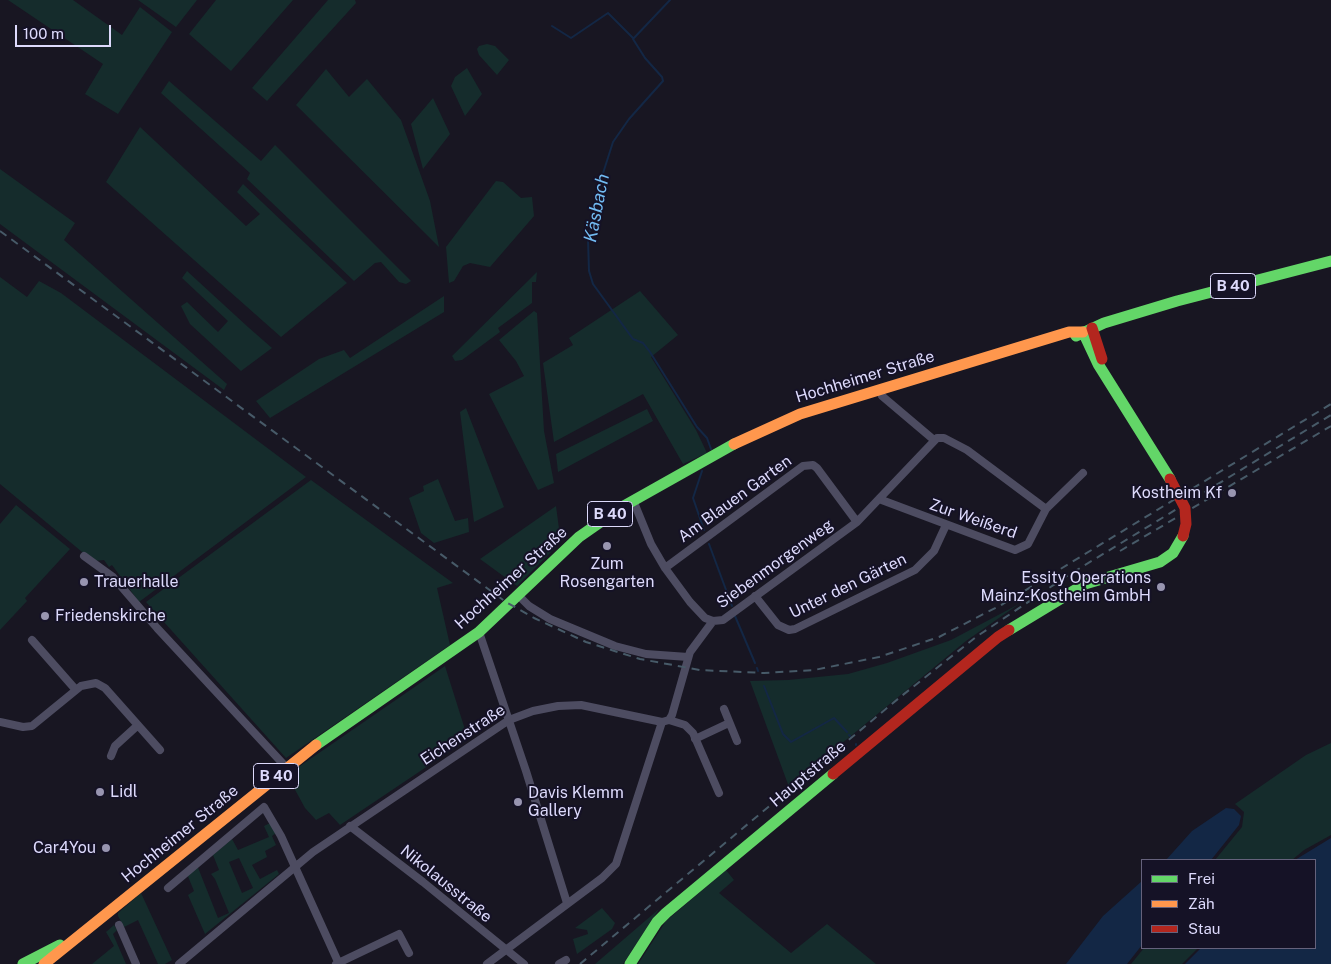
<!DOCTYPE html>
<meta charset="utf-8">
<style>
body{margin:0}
#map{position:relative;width:1331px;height:964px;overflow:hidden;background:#181622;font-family:"Public Sans",sans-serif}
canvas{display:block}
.legend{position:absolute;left:1141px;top:859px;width:175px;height:90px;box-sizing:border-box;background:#151226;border:1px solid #65627c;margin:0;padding:6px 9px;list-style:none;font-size:15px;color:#dddafc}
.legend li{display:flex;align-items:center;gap:10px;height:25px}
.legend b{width:25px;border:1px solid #65627c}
.scale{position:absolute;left:15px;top:25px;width:96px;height:22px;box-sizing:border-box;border:2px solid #dddafc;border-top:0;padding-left:6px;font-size:15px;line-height:18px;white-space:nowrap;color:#dddafc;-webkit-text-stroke:4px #151226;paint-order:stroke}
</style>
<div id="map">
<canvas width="1331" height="964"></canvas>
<ul class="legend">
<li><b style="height:6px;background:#63d668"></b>Frei</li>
<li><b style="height:6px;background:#ff974d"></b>Zäh</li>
<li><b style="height:6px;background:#b3261e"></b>Stau</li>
</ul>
<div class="scale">100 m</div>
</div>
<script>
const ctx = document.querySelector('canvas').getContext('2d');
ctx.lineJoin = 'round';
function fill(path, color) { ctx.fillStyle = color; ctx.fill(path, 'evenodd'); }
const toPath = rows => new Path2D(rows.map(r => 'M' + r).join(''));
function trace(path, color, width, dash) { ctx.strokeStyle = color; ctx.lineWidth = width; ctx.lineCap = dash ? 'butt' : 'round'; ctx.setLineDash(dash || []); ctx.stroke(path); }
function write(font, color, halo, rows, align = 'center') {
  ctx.font = font + ' "Public Sans",sans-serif'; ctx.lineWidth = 4; ctx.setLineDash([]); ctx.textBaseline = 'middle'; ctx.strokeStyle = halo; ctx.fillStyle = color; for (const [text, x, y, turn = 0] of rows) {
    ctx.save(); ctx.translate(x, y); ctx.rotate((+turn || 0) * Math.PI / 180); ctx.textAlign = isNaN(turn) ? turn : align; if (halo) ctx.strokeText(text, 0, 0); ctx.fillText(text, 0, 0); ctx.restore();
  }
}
fill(toPath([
 [8,0,73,0,122,35,140,7,172,32,118,114,85,94,103,64],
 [138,0,197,0,176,27],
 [216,0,293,0,231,71,189,34],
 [328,0,355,0,356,3,267,101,252,88],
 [487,44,495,46,509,60,497,75,479,55,477,49,479,46],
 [467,68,482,94,465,116,451,86,455,77],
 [326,69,349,97,367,79,401,120,430,201,439,247,296,105],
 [169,81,261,161,275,145,411,281,406,284,399,282,381,262,375,263,354,281,247,179,250,173,161,93],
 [433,98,450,134,423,169,411,124],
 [140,127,246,226,260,214,237,192,243,184,347,283,281,337,106,182],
 [0,169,75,223,64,240,227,384,224,390,0,224],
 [496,181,503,182,521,198,532,197,534,216,490,267,470,263,463,266,454,281,449,283,446,247],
 [187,271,248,327,272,348,241,371,190,324,181,306,187,302,218,332,228,321,182,278],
 [537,272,536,282,532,282,532,303,498,328,500,332,462,360,455,361,452,356],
 [0,277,27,297,39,281,61,293,306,477,139,602,112,565,109,567,104,560,93,561,0,484],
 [640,291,678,335,651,357,696,430,707,453,683,464,643,394,554,442,543,363,573,345,569,338],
 [444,296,444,312,270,418,256,401,319,359,344,350,350,358],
 [534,311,537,313,544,431,554,483,538,490,489,394,524,376,516,361,499,340],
 [466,408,504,507,474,522,460,412],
 [647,409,653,421,558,472,556,454],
 [438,479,455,521,468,518,469,532,434,543,421,533,409,498,424,491,423,486],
 [311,480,453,583,437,588,450,645,286,758,146,602],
 [16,505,70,549,25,598,27,601,0,630,0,524],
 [556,506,560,536,557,546,517,586,480,559],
 [1019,604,966,641,789,787,750,681,788,680,848,674,887,663,951,640],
 [445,666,468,739,340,825,329,813,316,820,305,808,287,775],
 [1331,743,1331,835,1304,850,1292,860,1215,860,1242,827,1244,812,1235,804,1306,755],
 [270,823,276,833,272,836,276,845,265,851,267,857,252,865,260,879,277,870,279,874,205,934,188,895,194,891,187,874,197,865,218,918,229,913,215,879,211,874,219,870,213,855,232,839,238,850,269,837,264,826],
 [239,858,253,888,242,893,229,862],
 [726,870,734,880,719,893,791,953,827,924,876,964,638,964,666,921],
 [141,893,172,960,165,964,158,964,138,920,124,927,118,916,118,913],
 [602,908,615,923,612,929,577,954,573,939,588,934,587,930,575,928],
 [659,909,623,964,595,964],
 [114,925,117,930,113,934,126,964,92,964,114,946,106,932],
 [1144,948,1198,948,1182,964,1131,964]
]), '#152c2c');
fill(toPath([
 [1226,808,1234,809,1241,816,1239,825,1211,860,1166,860,1192,831],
 [1331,838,1331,964,1185,964,1201,948,1315,948,1315,860,1295,860],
 [1142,881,1142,945,1127,964,1066,964,1103,916]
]), '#132745');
trace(toPath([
 [670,0,633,39,645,58,662,77,663,81,629,119,613,142,597,192,588,239,589,271,593,284,633,339,643,343,650,352,697,427,707,438,711,449],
 [552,26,571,38,608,13,633,38],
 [702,471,693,498,704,530],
 [709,544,732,606],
 [735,616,755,663],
 [757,668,758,671],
 [764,686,783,734,791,742,834,718,847,732],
 [849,735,850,736],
 [856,744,856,745]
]), '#132745', 2);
trace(toPath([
 [882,396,934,440],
 [879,499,1015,550,1028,544,1046,509,1083,473],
 [633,500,651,544,665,568,690,602,705,618,713,621,723,620,857,522,937,438,944,438,967,450,1046,509],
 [84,556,113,577,157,628,286,767],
 [665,568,803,466,813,465,817,468,857,522],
 [518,595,529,606,550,619,615,646,646,654,688,657],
 [755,596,778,625,789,630,795,629,915,570,934,551,946,525],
 [479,632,526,771,567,903],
 [32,640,76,690],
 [724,709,737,741],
 [669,720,672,715,690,652,713,621],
 [0,722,23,727,32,726,81,686,96,683,105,688,160,750],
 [695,739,729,723],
 [111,756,115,746,138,725],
 [350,826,423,882,524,964],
 [168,888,264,807,281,836,339,964],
 [119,925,136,964],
 [179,964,313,852,509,720,533,711,558,706,581,705,662,722,669,720,685,725,693,733,719,793],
 [336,964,399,934,409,953],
 [487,964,602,878,616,864,662,722],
 [559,964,566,960]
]), '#4d4c61', 8);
trace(toPath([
 [1083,332,1098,364,1170,479],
 [1076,336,1104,323,1177,301,1331,261],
 [1009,630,1085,584,1160,562,1173,553,1183,536],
 [316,745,479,632,579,537,622,507,734,444],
 [23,964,60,945],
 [630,964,657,922,666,913,833,774]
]), '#63d668', 11);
trace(toPath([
 [734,444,800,414,1069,332,1083,332],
 [44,964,316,745]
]), '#ff974d', 11);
trace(toPath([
 [1092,328,1102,359],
 [833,774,998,637,1009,630]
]), '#b3261e', 11);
trace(toPath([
 [0,231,506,602,534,618,586,642,640,659,700,670,764,673,814,670,879,657,939,637,1003,604,1331,404],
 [1120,551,1331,426],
 [580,964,899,698,976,637,1067,576,1331,415]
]), '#475a68', 2, [8, 6]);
trace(toPath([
 [1170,479,1185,508,1186,524,1183,536]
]), '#b3261e', 11);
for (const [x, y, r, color] of [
 [1232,493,5,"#9895b0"],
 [607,546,5,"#9895b0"],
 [84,582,5,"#9895b0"],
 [1161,587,5,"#9895b0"],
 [45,616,5,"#9895b0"],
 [100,792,5,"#9895b0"],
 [518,802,5,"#9895b0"],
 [106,848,5,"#9895b0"]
]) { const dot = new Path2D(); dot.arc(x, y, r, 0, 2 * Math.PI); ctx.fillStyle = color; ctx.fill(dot); trace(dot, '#151226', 2); }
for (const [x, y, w] of [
 [1233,286,45],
 [610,514,45],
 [276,776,45]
]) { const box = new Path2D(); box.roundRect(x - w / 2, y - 12.5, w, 25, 4); ctx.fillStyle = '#151226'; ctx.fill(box); trace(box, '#dddafc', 1); }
write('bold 15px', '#dddafc', null, [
 ["B 40",1233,286],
 ["B 40",610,514],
 ["B 40",276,776]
]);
write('16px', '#dddafc', '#151226', [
 ["Hochheimer Straße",865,377,-17],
 ["Am Blauen Garten",735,499,-36],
 ["Zur Weißerd",973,519,19],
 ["Siebenmorgenweg",775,564,-36],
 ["Hochheimer Straße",511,578,-42],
 ["Unter den Gärten",848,586,-26],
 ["Eichenstraße",463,735,-33],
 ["Hauptstraße",808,774,-40],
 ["Hochheimer Straße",180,834,-39],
 ["Nikolausstraße",446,884,39]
]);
write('16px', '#dddafc', '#151226', [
 ["Kostheim Kf",1222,493,"right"],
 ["Zum",607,564,"center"],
 ["Rosengarten",607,582,"center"],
 ["Essity Operations",1151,578,"right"],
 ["Mainz-Kostheim GmbH",1151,596,"right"],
 ["Trauerhalle",94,582],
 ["Friedenskirche",55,616],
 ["Lidl",110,792],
 ["Davis Klemm",528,793],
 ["Gallery",528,811],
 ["Car4You",96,848,"right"]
], 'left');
write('italic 18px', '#72bbf2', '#151226', [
 ["Käsbach",597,208,-79]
]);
</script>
